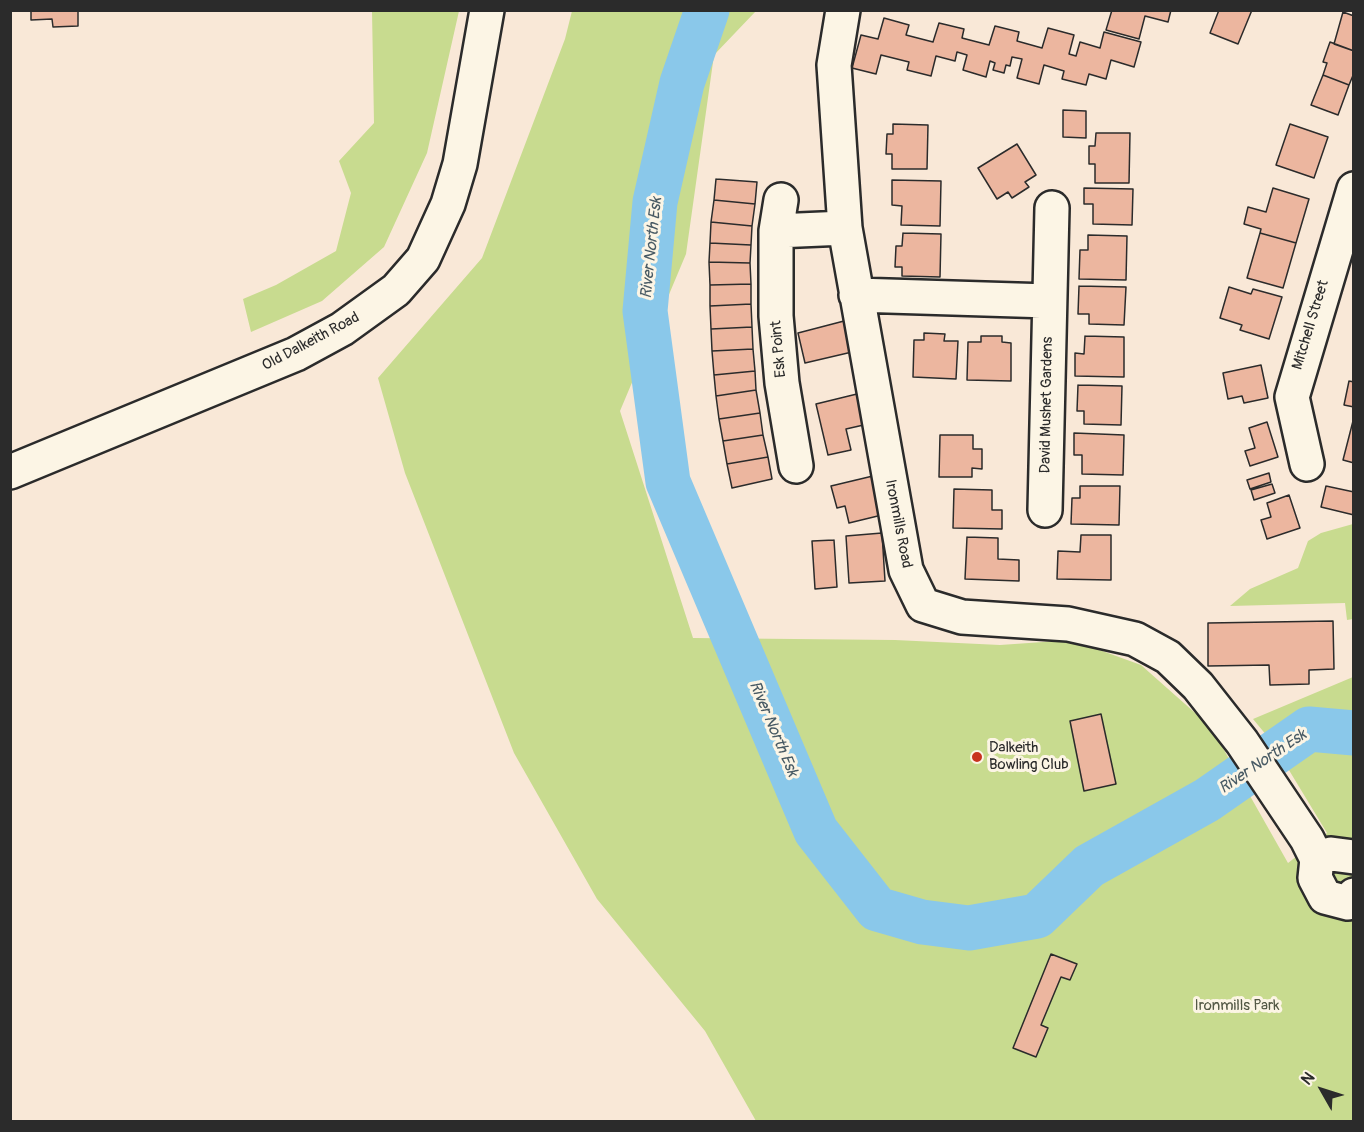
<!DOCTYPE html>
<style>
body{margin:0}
#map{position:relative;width:1364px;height:1132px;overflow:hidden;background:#f9e8d7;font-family:Pangolin,sans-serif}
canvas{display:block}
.frame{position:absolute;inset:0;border:12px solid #2b2b2b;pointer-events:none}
.north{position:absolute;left:1292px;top:1060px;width:60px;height:60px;-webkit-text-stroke:4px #fcf5e5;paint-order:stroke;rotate:309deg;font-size:16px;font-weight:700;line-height:24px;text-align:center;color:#2b2b2b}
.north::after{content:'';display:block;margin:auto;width:21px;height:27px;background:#2b2b2b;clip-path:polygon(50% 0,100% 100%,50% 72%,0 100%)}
</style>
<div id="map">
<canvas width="1364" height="1132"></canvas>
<div class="frame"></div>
<div class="north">N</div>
</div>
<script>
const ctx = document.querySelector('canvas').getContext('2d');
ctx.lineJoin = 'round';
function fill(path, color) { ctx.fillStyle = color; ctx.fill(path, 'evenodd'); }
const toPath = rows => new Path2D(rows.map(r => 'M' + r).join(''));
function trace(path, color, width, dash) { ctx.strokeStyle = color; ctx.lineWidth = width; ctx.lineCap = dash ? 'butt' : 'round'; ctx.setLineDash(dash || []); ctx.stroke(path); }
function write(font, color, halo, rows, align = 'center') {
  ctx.font = font + ' Pangolin,sans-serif'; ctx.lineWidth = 6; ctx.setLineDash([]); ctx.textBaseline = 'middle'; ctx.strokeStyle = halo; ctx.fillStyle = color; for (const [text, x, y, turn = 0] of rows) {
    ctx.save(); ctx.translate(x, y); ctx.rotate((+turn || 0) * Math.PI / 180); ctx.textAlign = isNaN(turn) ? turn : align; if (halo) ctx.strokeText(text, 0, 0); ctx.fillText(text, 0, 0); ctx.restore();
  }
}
fill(toPath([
 [372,11,459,11,427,153,384,247,322,301,251,332,243,299,276,285,336,251,351,193,339,161,374,123],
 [572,11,756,11,714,55,686,254,620,411,693,638,895,640,1000,645,1072,640,1141,665,1211,727,1288,863,1327,833,1272,742,1253,719,1353,677,1353,1121,756,1121,705,1031,597,899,514,753,405,473,378,378,482,258,565,39],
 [1353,524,1353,619,1347,620,1345,603,1230,606,1250,589,1298,568,1308,541,1321,533]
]), '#c8db8f');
trace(toPath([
 [707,10,682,83,655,202,645,311,668,482,816,831,877,909,922,922,969,928,1037,916,1089,866,1207,800,1309,729,1354,733]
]), '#8ac8ea', 45);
const building = toPath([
 [31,10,78,10,78,26,53,27,52,19,31,20,31,10],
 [1112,10,1171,10,1168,22,1145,16,1139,39,1106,30,1112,10],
 [1219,10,1252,10,1238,44,1210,33,1219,10],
 [1343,12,1354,16,1354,51,1334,44,1343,12],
 [884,18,909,25,906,35,933,42,939,23,964,29,962,38,989,45,995,26,1019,32,1017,41,1042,48,1048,28,1074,35,1069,54,1076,56,1080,42,1100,48,1104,32,1141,42,1134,67,1111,60,1106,79,1089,74,1086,85,1062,79,1064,71,1044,65,1039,84,1017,78,1022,59,1012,57,1010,66,1006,65,1004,73,993,70,995,63,990,61,986,77,963,70,967,55,957,52,955,61,936,56,931,76,907,70,909,62,881,55,876,74,852,68,861,35,878,39,884,18],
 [1330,42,1354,51,1354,73,1349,85,1323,75,1327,63,1323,62,1330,42],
 [1323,75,1349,85,1338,115,1311,105,1323,75],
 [1063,110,1086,111,1086,138,1063,137,1063,110],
 [893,124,928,125,927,169,892,169,892,154,886,154,887,134,893,134,893,124],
 [1290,124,1328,137,1314,178,1276,165,1290,124],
 [1096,133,1130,133,1129,183,1095,183,1095,164,1089,164,1089,146,1095,146,1096,133],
 [1017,144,1036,175,1025,182,1029,187,1012,198,1008,192,997,199,978,168,1017,144],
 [716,179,757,182,755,204,714,200,716,179],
 [892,180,941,181,940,226,901,225,902,206,892,205,892,180],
 [1084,188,1133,189,1132,225,1093,224,1093,204,1084,204,1084,188],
 [1273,188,1309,199,1296,243,1260,233,1261,229,1244,224,1248,207,1266,212,1273,188],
 [714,200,755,204,752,226,711,222,714,200],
 [711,222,752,226,751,245,710,243,711,222],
 [903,233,941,234,940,277,902,276,902,267,895,267,896,246,902,246,903,233],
 [1260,233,1296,243,1283,288,1247,278,1260,233],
 [1088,235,1127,236,1126,280,1079,279,1080,250,1088,250,1088,235],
 [710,243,751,245,750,263,709,262,710,243],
 [709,262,750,263,751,284,710,285,709,262],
 [751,284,751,304,710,306,710,285,751,284],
 [1079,286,1126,287,1124,325,1089,324,1089,314,1078,314,1079,286],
 [1229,287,1251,294,1253,289,1282,297,1269,339,1240,330,1242,325,1220,318,1229,287],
 [751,304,752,327,711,329,710,306,751,304],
 [844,321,852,352,805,363,798,333,844,321],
 [752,327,753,349,712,351,711,329,752,327],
 [924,333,945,334,944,341,958,341,956,379,913,377,914,340,924,340,924,333],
 [981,336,1002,336,1002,342,1011,343,1011,381,967,380,968,342,981,342,981,336],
 [1085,336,1124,337,1124,377,1075,376,1075,353,1084,354,1085,336],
 [753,349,755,371,714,375,712,351,753,349],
 [1261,365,1268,398,1244,403,1242,396,1228,399,1223,373,1261,365],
 [755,371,756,390,716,396,714,375,755,371],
 [1349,381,1354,382,1354,407,1344,405,1349,381],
 [1078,385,1122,386,1121,425,1084,424,1084,411,1077,411,1078,385],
 [756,390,760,413,719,419,716,396,756,390],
 [861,393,868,424,846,429,851,450,828,455,816,404,861,393],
 [760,413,763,435,723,441,719,419,760,413],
 [1353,421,1354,421,1354,463,1343,460,1353,421],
 [1267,422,1278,457,1250,466,1245,451,1255,448,1249,428,1267,422],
 [1074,433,1124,435,1123,475,1082,474,1082,455,1074,455,1074,433],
 [763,435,768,457,727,464,723,441,763,435],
 [940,435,973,435,973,449,982,449,982,469,972,468,972,477,939,477,940,435],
 [768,457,772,479,732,488,727,464,768,457],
 [1269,473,1271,482,1250,489,1247,480,1269,473],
 [877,475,886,514,849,523,845,506,837,508,831,486,877,475],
 [1272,484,1275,493,1254,500,1251,490,1272,484],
 [1080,486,1120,486,1119,525,1071,524,1072,498,1080,498,1080,486],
 [1326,486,1354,492,1354,515,1321,507,1326,486],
 [954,489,992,490,992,510,1002,510,1002,529,953,528,954,489],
 [1289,495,1300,528,1267,539,1261,520,1271,517,1267,503,1289,495],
 [882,533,885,581,849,583,846,536,882,533],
 [1081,535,1111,535,1111,580,1057,579,1058,551,1080,552,1081,535],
 [967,537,998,538,998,559,1019,560,1019,581,965,579,967,537],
 [834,540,837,587,815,589,812,541,834,540],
 [1333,621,1334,669,1309,670,1309,684,1270,685,1269,665,1208,666,1208,623,1333,621],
 [1101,714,1116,784,1084,791,1070,721,1101,714],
 [1051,954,1077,964,1070,980,1061,977,1041,1025,1048,1028,1036,1057,1013,1048,1051,954]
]);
fill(building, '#ecb69f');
trace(building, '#2b2b2b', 1.5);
const minor = toPath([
 [843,10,834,65,845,228,906,570,923,605,962,617,1068,624,1135,639,1168,657,1198,686,1242,742,1307,839,1317,859],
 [781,200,776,231,776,316,782,383,796,466],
 [776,231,845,228],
 [856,295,1049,301],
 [1307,464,1292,397,1354,189],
 [1045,510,1052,208],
 [1317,859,1315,878,1325,897,1348,903,1354,895],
 [1317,859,1331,854,1354,857]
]);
const major = toPath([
 [10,472,296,354,342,329,396,290,423,259,448,204,460,164,487,10]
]);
trace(minor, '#2b2b2b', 38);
trace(major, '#2b2b2b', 38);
trace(minor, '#fcf5e5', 33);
trace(major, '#fcf5e5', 33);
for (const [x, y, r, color] of [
 [977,757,6,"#c8321e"]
]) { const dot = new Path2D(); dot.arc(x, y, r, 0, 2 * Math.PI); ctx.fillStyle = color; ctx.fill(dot); trace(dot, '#fcf5e5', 2); }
write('15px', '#2b2b2b', '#fcf5e5', [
 ["Mitchell Street",1311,325,-73],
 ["Old Dalkeith Road",311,342,-28],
 ["Esk Point",779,349,-95],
 ["David Mushet Gardens",1047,405,-89],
 ["Ironmills Road",898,524,79]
]);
write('15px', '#2b2b2b', '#fcf5e5', [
 ["Dalkeith",989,748],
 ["Bowling Club",989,765]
], 'left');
write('15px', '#525744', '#fcf5e5', [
 ["Ironmills Park",1237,1006]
]);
write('italic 16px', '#485a64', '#fcf5e5', [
 ["River North Esk",652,248,-84],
 ["River North Esk",773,729,67],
 ["River North Esk",1263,762,-34]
]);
</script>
